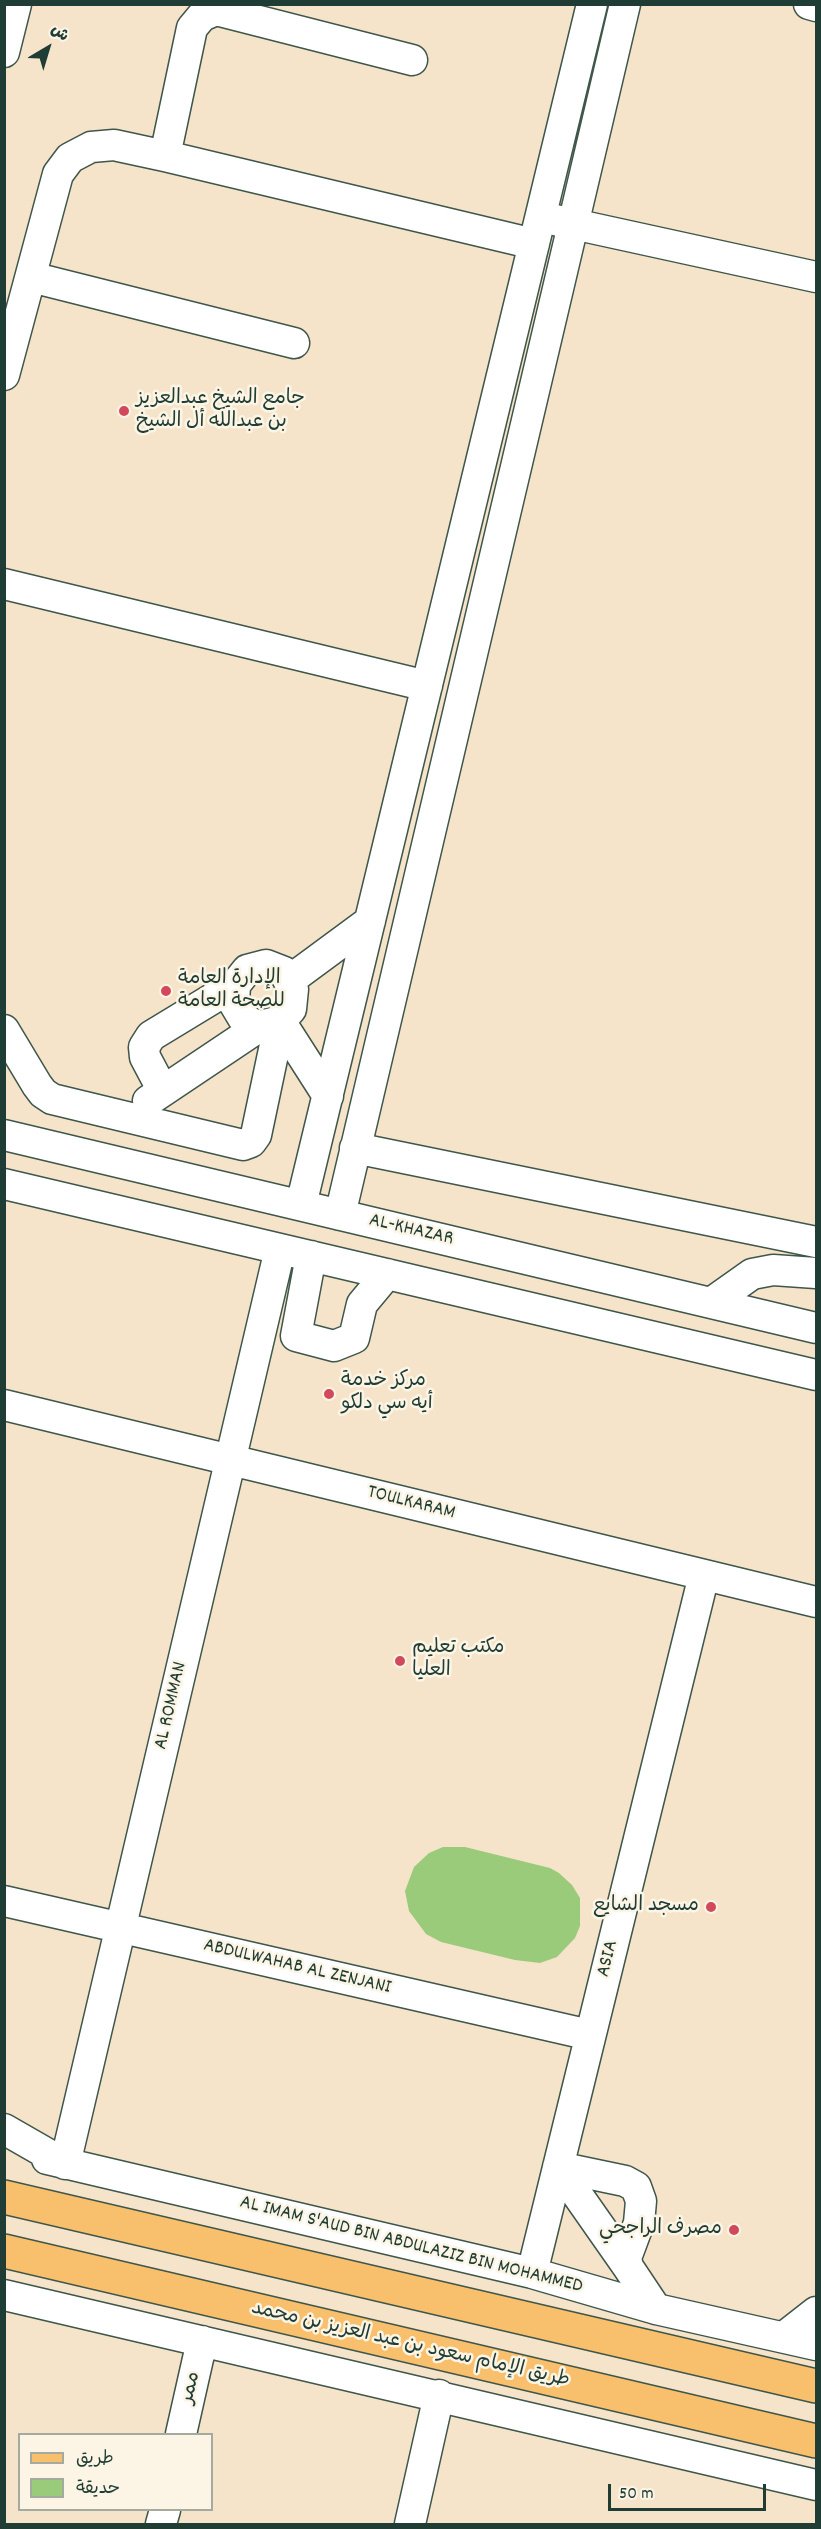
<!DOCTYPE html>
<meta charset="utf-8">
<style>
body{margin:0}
#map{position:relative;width:821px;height:2529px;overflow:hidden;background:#f5e4ca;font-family:Dekko,"Playpen Sans Arabic",sans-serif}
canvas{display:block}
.frame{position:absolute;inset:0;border:6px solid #1f3d34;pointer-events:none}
.legend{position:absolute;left:18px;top:2433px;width:195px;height:78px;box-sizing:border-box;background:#fcf5e5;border:2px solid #a4ab9e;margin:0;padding:8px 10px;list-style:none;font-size:18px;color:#1f3d34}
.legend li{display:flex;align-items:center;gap:12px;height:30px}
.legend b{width:30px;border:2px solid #a4ab9e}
.north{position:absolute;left:18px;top:18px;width:60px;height:60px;-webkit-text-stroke:4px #fcf5e5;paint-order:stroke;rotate:38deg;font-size:16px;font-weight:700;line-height:24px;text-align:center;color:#1f3d34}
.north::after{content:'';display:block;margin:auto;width:21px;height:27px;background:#1f3d34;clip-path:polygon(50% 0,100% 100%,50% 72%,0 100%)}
.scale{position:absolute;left:608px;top:2484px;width:158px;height:27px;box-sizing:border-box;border:3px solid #1f3d34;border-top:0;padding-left:8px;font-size:18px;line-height:21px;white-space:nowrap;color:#1f3d34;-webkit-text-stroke:4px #fcf5e5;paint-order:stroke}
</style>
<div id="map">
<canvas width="821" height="2529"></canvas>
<div class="frame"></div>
<ul class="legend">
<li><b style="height:8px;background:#f8bf6c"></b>طريق</li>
<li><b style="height:16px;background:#9acb7b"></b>حديقة</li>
</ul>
<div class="north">ش</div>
<div class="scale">50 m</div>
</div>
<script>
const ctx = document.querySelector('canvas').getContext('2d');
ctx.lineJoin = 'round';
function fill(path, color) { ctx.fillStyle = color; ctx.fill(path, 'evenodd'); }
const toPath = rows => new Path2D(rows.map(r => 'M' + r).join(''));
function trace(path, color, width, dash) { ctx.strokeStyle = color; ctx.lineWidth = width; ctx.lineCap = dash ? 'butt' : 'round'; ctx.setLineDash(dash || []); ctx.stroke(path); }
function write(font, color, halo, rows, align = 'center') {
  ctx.font = font + ' Dekko,"Playpen Sans Arabic",sans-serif'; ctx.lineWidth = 5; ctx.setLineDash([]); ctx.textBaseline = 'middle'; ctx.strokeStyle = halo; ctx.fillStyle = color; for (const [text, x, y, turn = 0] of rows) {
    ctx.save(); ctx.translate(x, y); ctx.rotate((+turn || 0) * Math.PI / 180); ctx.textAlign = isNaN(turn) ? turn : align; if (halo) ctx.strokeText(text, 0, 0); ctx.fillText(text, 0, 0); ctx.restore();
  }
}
fill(toPath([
 [443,1847,465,1847,550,1868,559,1873,572,1885,580,1898,580,1926,575,1938,557,1957,540,1963,515,1960,441,1942,426,1934,409,1911,405,1891,414,1867,429,1853]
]), '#9acb7b');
const minor = toPath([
 [809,4,816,6],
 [4,52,16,4],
 [165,156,192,28,202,16,216,10,412,60],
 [555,220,816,277],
 [31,277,294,343],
 [4,375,58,174,70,158,91,147,114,145,165,156,534,244],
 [4,584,427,686],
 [290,980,370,921],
 [280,1021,328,1096],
 [4,1030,37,1085,43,1093,52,1099,243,1145,251,1142,256,1135,280,1021],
 [163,1091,145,1057,144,1047,151,1036,235,985,247,970,266,965,284,972,293,989,291,1009,280,1021,260,1026,251,1023,243,1018,234,1003,235,985],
 [148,1101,260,1026],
 [4,1135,816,1328],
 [355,1148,816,1242],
 [4,1184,816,1375],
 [301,1205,592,4],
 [340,1215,625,4],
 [311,1256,296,1336,334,1346,354,1338,362,1304,387,1274],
 [711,1303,752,1274,773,1270,816,1273],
 [4,1405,816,1602],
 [4,1901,590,2035],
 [4,2129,65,2164,280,1249],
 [47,2159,532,2273,656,2309,816,2345],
 [558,2167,625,2181,636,2187,641,2201,639,2223,626,2258,628,2267,656,2309],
 [558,2167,628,2267],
 [532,2273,704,1575],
 [4,2295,816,2485],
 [784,2337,816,2312],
 [181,2434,202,2341],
 [161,2524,165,2510],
 [410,2524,439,2395]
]);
const major = toPath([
 [4,2197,816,2386],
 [4,2251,816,2441]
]);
trace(minor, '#3f564a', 33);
trace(major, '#3f564a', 36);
trace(minor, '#fff', 30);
trace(major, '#f8bf6c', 33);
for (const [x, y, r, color] of [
 [124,411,6,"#d1495b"],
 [166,991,6,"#d1495b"],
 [329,1394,6,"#d1495b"],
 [400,1661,6,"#d1495b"],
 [711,1907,6,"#d1495b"],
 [734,2230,6,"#d1495b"]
]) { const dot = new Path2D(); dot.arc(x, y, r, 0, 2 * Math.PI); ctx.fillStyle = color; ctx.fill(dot); trace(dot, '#fcf5e5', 2); }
write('20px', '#1f3d34', '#fcf5e5', [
 ["جامع الشيخ عبدالعزيز",136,400],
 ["بن عبدالله أل الشيخ",136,423],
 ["الإدارة العامة",178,980],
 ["للصحة العامة",178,1003],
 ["مركز خدمة",341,1382],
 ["أيه سي دلكو",341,1405],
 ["مكتب تعليم",412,1649],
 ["العليا",412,1672],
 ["مسجد الشايع",699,1907,"right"],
 ["مصرف الراجحي",722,2230,"right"]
], 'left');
write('20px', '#1f3d34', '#fcf5e5', [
 ["AL-KHAZAR",411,1231,13],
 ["TOULKARAM",411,1504,14],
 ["AL ROMMAN",172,1706,-77],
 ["ASIA",609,1959,-76],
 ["ABDULWAHAB AL ZENJANI",297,1968,13],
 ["AL IMAM S'AUD BIN ABDULAZIZ BIN MOHAMMED",411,2246,14],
 ["طريق الإمام سعود بن عبد العزيز بن محمد",410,2346,13],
 ["ممر",192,2388,-77]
]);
</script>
